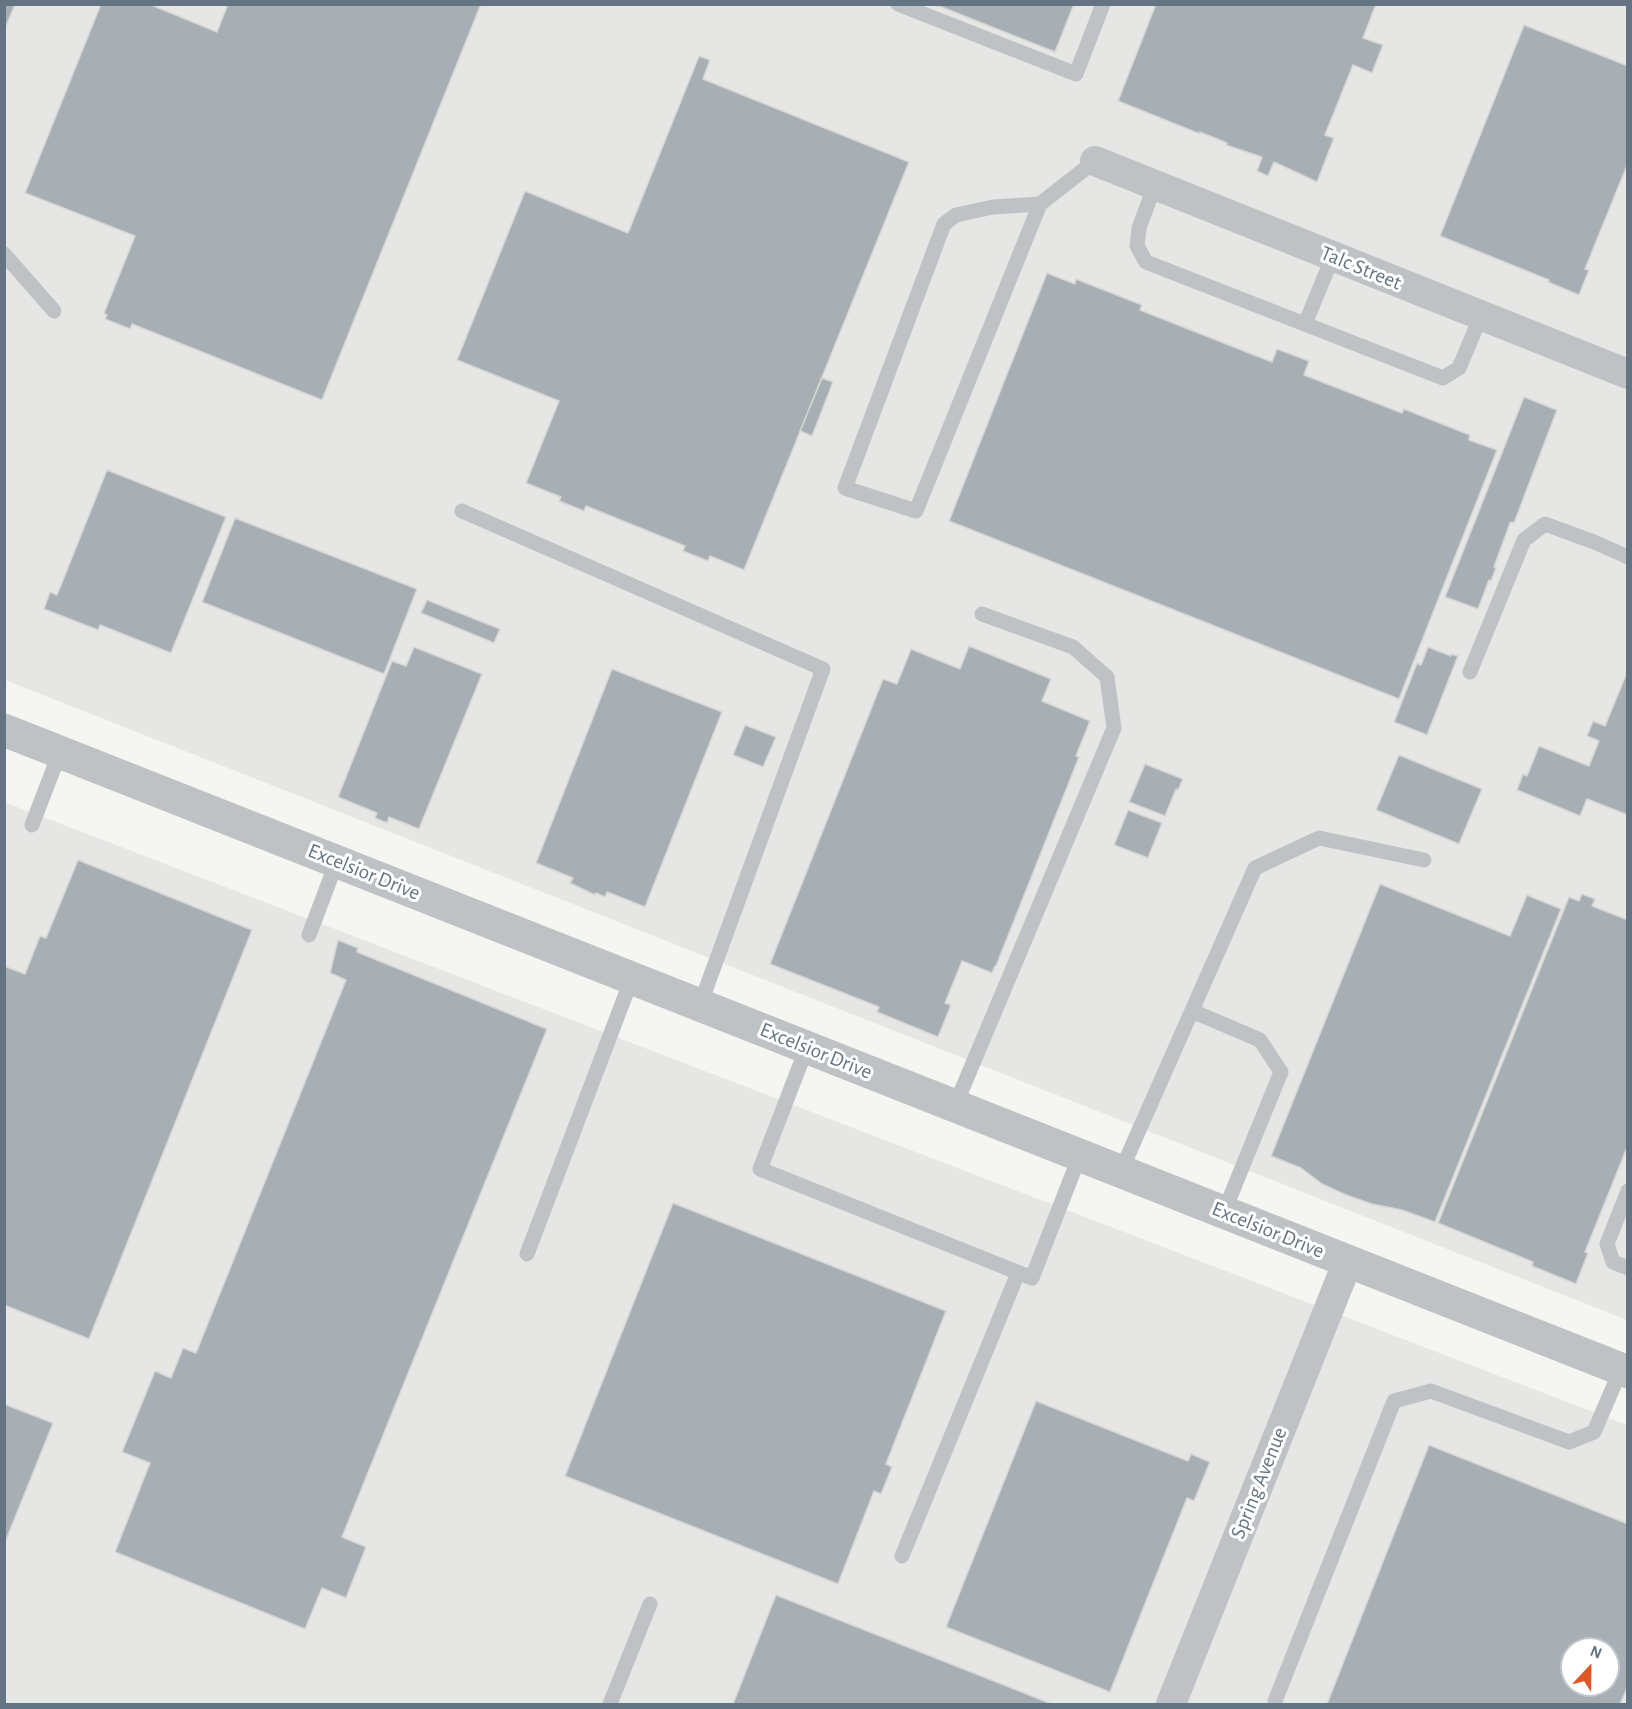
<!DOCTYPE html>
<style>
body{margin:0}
#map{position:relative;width:1632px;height:1709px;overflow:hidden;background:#f5f5f1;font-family:"Alegreya Sans",sans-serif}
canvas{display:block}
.frame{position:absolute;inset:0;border:6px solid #647482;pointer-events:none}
.north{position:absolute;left:1560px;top:1637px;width:60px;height:60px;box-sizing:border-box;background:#fff;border:2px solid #c1c7cd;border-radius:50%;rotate:22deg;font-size:16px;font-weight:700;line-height:24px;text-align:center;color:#647482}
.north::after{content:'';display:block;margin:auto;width:21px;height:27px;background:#e15626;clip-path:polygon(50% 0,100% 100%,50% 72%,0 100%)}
</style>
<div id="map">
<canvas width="1632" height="1709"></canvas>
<div class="frame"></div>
<div class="north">N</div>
</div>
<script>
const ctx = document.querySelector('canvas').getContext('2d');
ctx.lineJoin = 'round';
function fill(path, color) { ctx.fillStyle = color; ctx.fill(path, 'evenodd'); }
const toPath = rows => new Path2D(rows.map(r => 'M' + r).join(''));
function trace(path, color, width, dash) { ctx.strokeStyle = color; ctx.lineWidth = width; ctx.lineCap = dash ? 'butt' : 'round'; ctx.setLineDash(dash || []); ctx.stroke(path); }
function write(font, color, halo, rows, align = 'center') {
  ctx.font = font + ' "Alegreya Sans",sans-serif'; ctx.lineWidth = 6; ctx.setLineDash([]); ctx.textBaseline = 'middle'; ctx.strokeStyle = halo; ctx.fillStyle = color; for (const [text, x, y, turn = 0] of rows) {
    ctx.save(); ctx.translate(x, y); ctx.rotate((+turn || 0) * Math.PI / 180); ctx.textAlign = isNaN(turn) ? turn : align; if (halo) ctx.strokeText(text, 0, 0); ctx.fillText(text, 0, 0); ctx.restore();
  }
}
fill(toPath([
 [4,5,1627,5,1627,1320,5,680],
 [4,802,1627,1425,1627,1704,5,1704],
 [1572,1649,1608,1649,1608,1685,1572,1685]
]), '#e6e7e5');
const building = toPath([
 [4,4,15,4,4,31,4,4],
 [101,4,149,4,217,32,228,4,481,4,322,400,132,324,130,329,105,319,107,315,104,313,135,236,25,193,101,4],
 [934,4,1074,4,1055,52,934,4],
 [1156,4,1376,4,1363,38,1383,45,1372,73,1353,65,1325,135,1334,138,1317,182,1274,162,1268,176,1257,171,1262,157,1226,145,1227,143,1200,132,1200,134,1118,101,1156,4],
 [1524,25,1628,66,1628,163,1585,269,1589,270,1579,295,1548,282,1549,280,1440,236,1524,25],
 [699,56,710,60,703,79,909,162,744,570,710,556,708,561,683,551,685,546,586,506,584,511,559,501,561,497,526,483,559,401,457,360,525,191,628,233,699,56],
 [1047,273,1075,284,1076,279,1142,305,1140,310,1272,362,1277,349,1309,361,1304,375,1402,413,1404,409,1470,435,1469,440,1497,450,1399,699,949,521,1047,273],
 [822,378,833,382,812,436,800,431,822,378],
 [1524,397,1557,410,1514,523,1511,522,1510,523,1494,567,1496,568,1491,581,1489,580,1478,609,1445,597,1524,397],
 [107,470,226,517,171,653,100,625,98,630,44,609,50,592,57,595,107,470],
 [235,518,417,589,384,674,202,602,235,518],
 [427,600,500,629,494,643,421,613,427,600],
 [969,646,1051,679,1042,701,1090,721,1076,756,1079,757,996,966,995,966,992,973,962,961,945,1003,951,1005,938,1037,877,1012,879,1007,770,964,883,679,897,684,911,649,960,669,969,646],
 [414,647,482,674,419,829,389,817,387,823,375,818,377,813,338,797,392,661,406,666,414,647],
 [1428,647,1451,656,1451,654,1458,656,1427,735,1394,722,1417,663,1421,665,1428,647],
 [612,669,722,712,645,907,607,892,605,897,596,893,595,895,570,883,573,878,536,863,612,669],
 [1628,670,1628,815,1587,799,1580,816,1517,790,1523,774,1527,776,1539,746,1589,766,1599,741,1587,736,1593,721,1605,726,1628,670],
 [745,725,776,737,763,767,733,755,745,725],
 [1399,755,1482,789,1459,844,1376,810,1399,755],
 [1145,764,1183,779,1178,790,1176,789,1165,816,1129,802,1145,764],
 [1128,810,1162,823,1148,858,1114,845,1128,810],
 [78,860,252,930,89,1339,4,1305,4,966,25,974,40,936,46,938,78,860],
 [1380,884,1510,936,1527,895,1561,909,1435,1222,1402,1210,1372,1204,1346,1195,1322,1184,1301,1168,1271,1156,1380,884],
 [1582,894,1595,899,1592,906,1628,920,1628,1145,1585,1252,1588,1253,1576,1284,1532,1266,1533,1262,1438,1223,1569,897,1579,901,1582,894],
 [338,940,358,948,357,952,547,1029,342,1537,366,1547,346,1598,322,1588,305,1629,115,1552,150,1463,122,1452,155,1371,171,1378,183,1348,196,1353,346,980,330,973,338,940],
 [673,1203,946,1311,886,1464,892,1467,881,1494,874,1491,838,1584,565,1476,673,1203],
 [1036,1401,1188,1461,1191,1454,1210,1462,1194,1501,1187,1498,1110,1692,946,1627,1036,1401],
 [4,1404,53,1423,4,1545,4,1404],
 [1429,1445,1628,1524,1628,1686,1620,1704,1327,1704,1429,1445],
 [1572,1649,1608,1649,1608,1685,1572,1685,1572,1649],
 [776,1595,1052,1704,733,1704,776,1595]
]);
fill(building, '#a7afb4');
trace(building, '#d6d7d4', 1.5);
trace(toPath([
 [898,4,1076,74,1103,4],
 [1155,185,1139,228,1137,246,1146,262,1443,378,1459,368,1481,316],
 [1040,204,993,207,956,215,944,224,845,488,916,511,1040,204,1095,161],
 [4,254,54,311],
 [1305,324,1333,256],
 [462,511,823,669,700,1005],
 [1470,672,1524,540,1545,524,1594,542,1628,557],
 [32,825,60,752],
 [309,935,337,861],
 [1192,1011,1260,1040,1281,1072,1224,1212],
 [807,1047,760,1169,1032,1278,1080,1155],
 [955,1106,1114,728,1107,677,1073,647,982,614],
 [1121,1171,1255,868,1319,838,1424,860],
 [1628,1191,1607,1244,1613,1262,1628,1268],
 [527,1254,632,978],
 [902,1556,1018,1273],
 [1275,1701,1394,1401,1431,1391,1569,1442,1594,1432,1621,1369],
 [610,1704,650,1604]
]), '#bec2c5', 15);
trace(toPath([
 [1095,161,1628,374],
 [1171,1704,1348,1261]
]), '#bec2c5', 30);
trace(toPath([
 [4,730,1628,1372]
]), '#bec2c5', 33);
write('21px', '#647482', '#fff', [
 ["Talc Street",1361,268,22],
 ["Excelsior Drive",364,872,22],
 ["Excelsior Drive",816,1051,22],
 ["Excelsior Drive",1268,1230,22],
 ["Spring Avenue",1259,1483,-68]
]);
</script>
